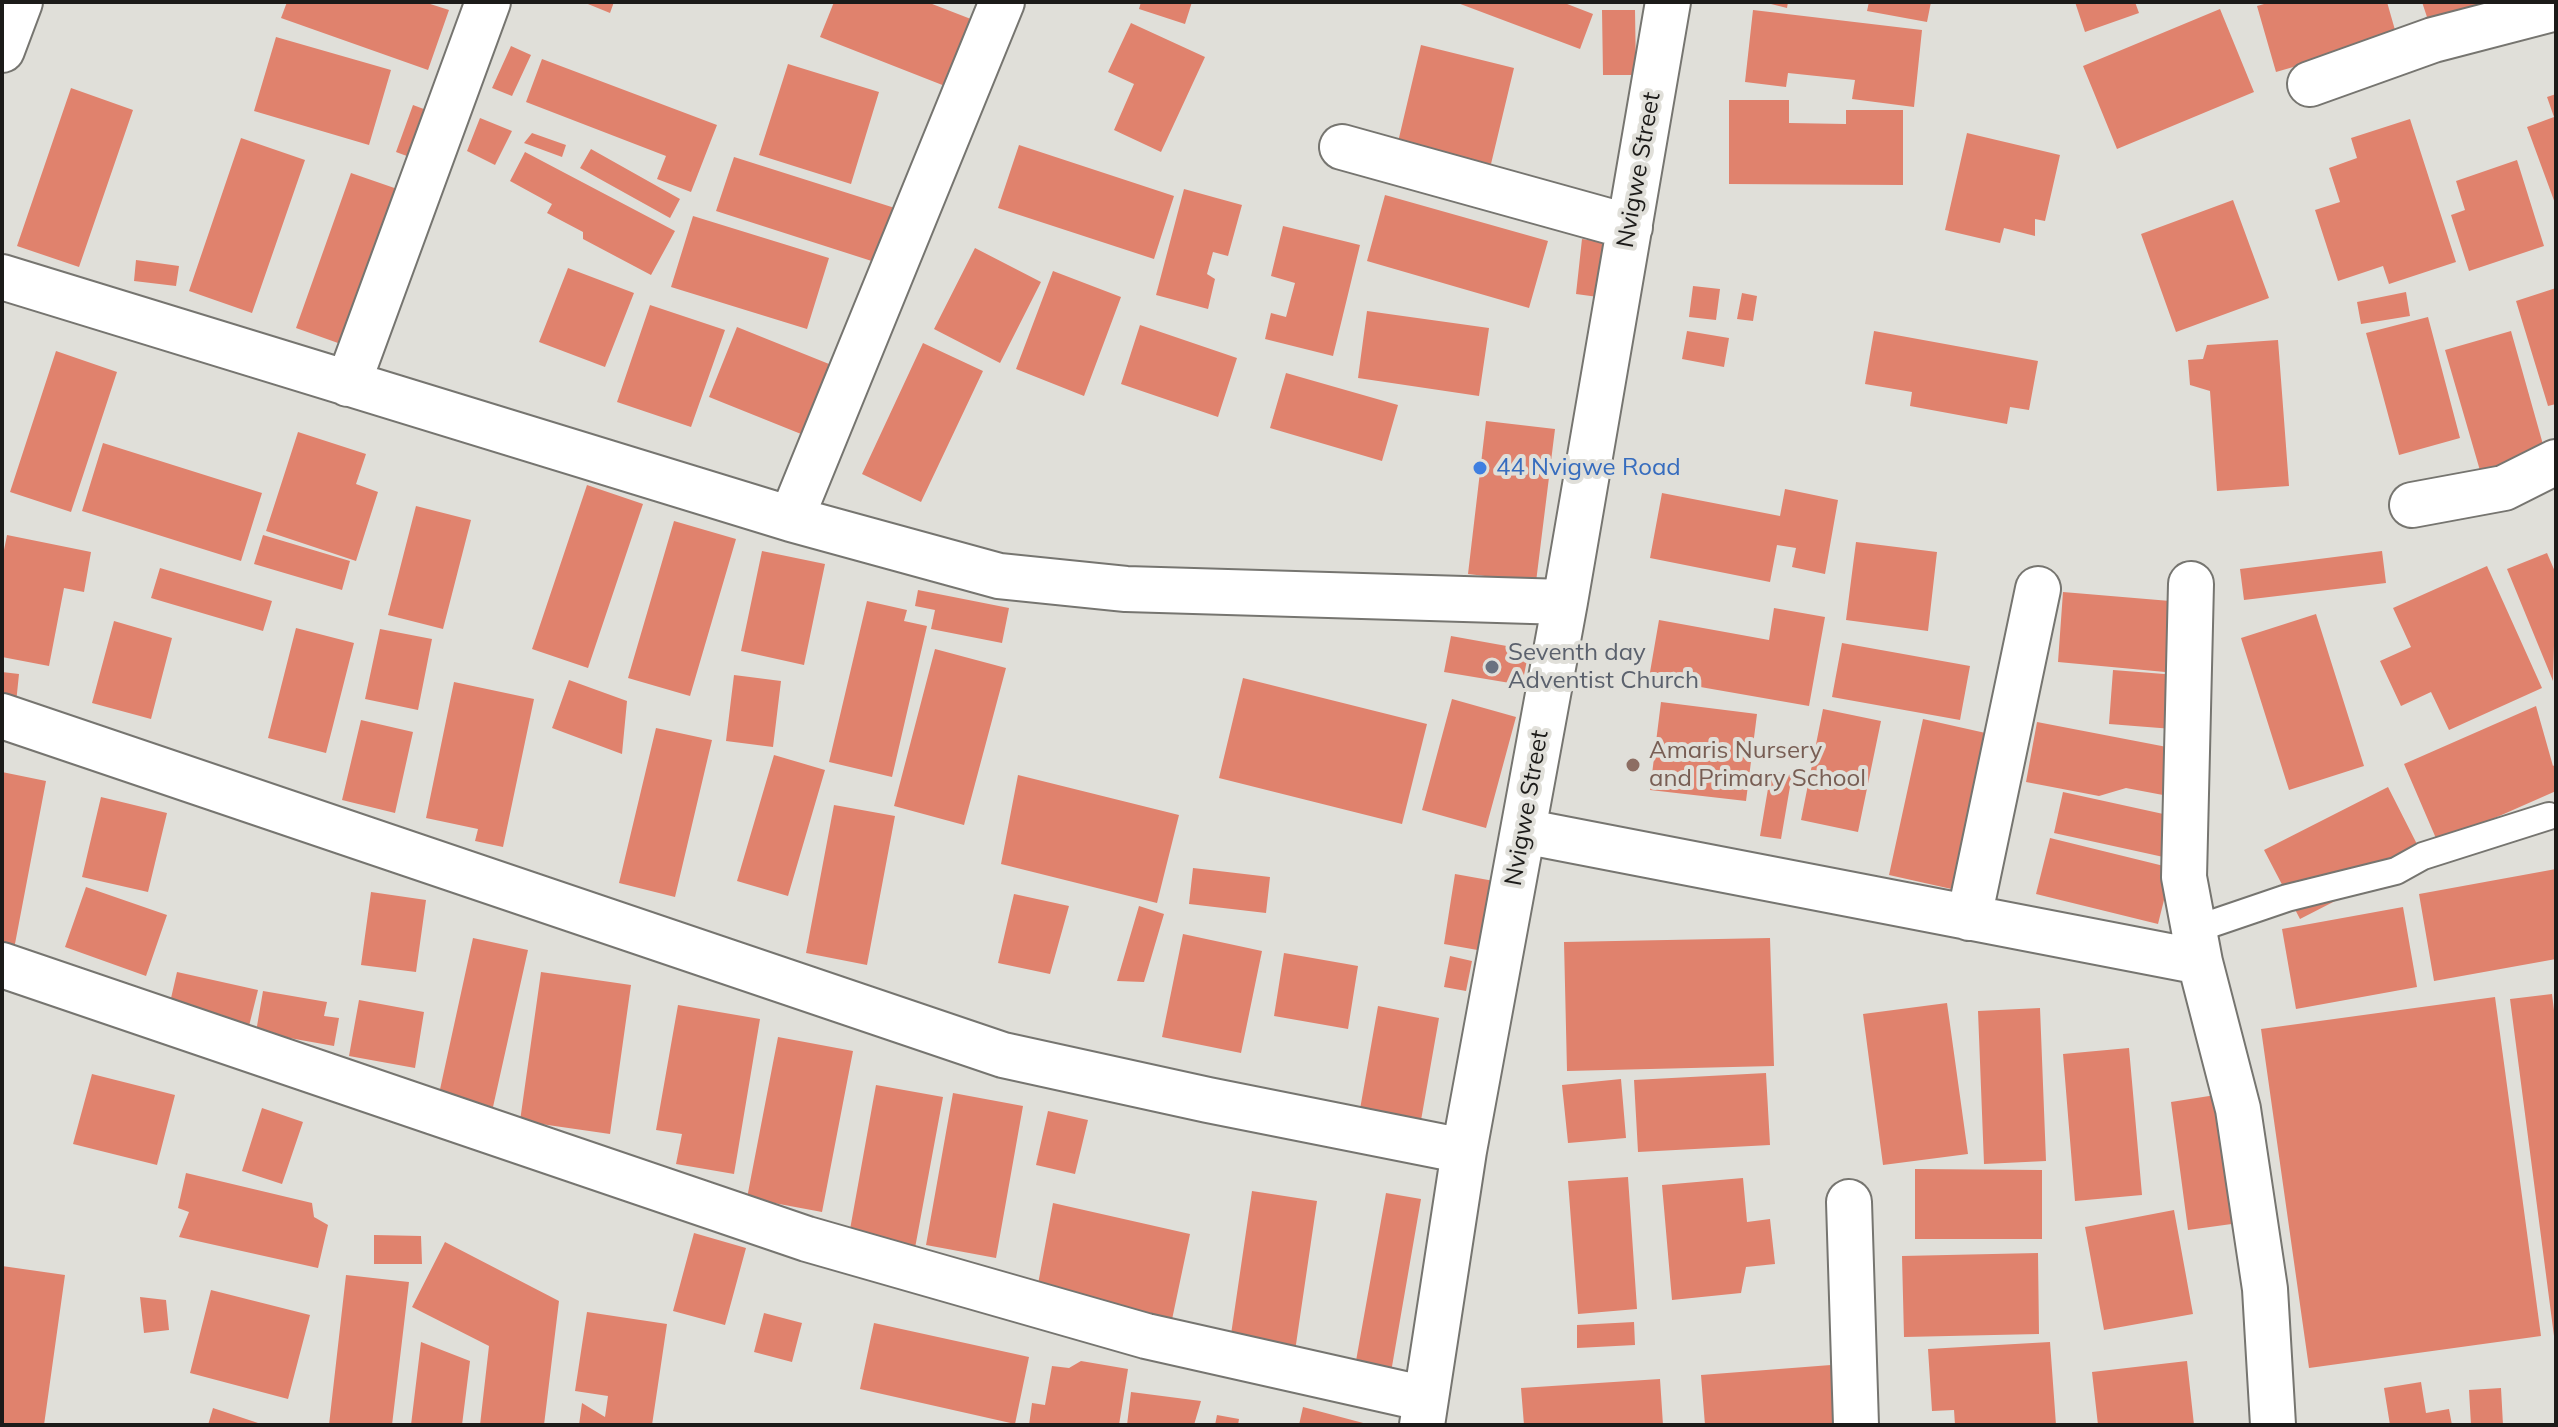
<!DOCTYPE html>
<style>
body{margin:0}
#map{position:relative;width:2558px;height:1427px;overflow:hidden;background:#e0dfd9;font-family:Mulish,sans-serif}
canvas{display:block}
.frame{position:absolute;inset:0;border:4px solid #1c1b19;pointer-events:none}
</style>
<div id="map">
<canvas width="2558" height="1427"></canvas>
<div class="frame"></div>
</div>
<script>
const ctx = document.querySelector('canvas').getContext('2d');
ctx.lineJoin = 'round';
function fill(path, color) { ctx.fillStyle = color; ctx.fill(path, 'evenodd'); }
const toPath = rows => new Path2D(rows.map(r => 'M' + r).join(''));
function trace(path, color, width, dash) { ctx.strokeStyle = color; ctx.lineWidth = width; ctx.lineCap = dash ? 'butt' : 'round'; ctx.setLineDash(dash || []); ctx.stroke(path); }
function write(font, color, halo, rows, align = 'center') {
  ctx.font = font + ' Mulish,sans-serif'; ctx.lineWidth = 8; ctx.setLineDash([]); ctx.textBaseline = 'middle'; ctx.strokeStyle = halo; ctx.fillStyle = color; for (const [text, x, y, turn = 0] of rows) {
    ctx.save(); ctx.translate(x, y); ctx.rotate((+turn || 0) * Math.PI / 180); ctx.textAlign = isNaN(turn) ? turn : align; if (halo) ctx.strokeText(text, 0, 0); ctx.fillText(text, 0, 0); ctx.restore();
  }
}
fill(toPath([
 [287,2,424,2,449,10,428,70,281,18],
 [583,2,614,2,610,13],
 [834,2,927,2,976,21,950,88,820,37],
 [1141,2,1192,2,1185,24,1139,9],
 [1455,2,1562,2,1593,14,1580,49],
 [1763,2,1788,2,1787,8],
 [1869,2,1931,2,1927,22,1867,11],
 [2075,2,2135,2,2139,13,2085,32],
 [2271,2,2387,2,2397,37,2276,72,2257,6],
 [2422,2,2492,2,2429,23],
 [2220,9,2254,92,2117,149,2083,66],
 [1602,10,1635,10,1636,75,1603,75],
 [1753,10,1922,30,1914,107,1852,99,1855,80,1788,73,1786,87,1745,82],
 [1131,23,1205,57,1161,152,1114,130,1134,84,1108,72],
 [276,37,391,70,369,145,254,111],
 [1421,45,1514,68,1491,164,1398,142],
 [511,46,531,55,512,96,492,88],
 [542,59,717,125,691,192,657,179,666,156,526,102],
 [788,64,879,92,851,184,759,155],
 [71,88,133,110,79,267,17,246],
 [2556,94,2556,206,2527,127,2554,117,2547,97],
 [1729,100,1789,100,1789,123,1846,124,1846,110,1903,110,1903,185,1729,184],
 [413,105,440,115,423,162,396,152],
 [480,118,512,131,495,165,467,151],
 [2410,119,2456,262,2389,284,2383,266,2338,281,2315,210,2340,202,2329,168,2357,158,2351,138],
 [532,133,566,145,562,157,524,143],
 [1967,133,2060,155,2045,221,2035,219,2035,236,2004,228,2000,243,1945,230],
 [241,138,305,160,252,313,189,291],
 [1019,145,1174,196,1154,259,998,208],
 [591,149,680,199,670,218,580,168],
 [525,152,675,231,651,275,583,239,583,232,547,213,552,204,510,181],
 [734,157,898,209,881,264,716,211],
 [2517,160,2544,246,2469,271,2451,215,2465,210,2456,181],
 [351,173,406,192,352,348,296,328],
 [1184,189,1242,205,1228,256,1213,252,1207,274,1215,279,1208,309,1156,295],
 [1385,195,1548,241,1529,308,1367,261],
 [2233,200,2269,298,2176,332,2141,234],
 [693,216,829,258,807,329,671,287],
 [1283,226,1360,245,1333,356,1265,339,1271,313,1286,317,1295,283,1271,276],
 [1582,239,1604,242,1598,297,1576,294],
 [975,248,1041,282,1000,363,934,329],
 [136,260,179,266,176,286,134,281],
 [568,268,634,293,605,367,539,342],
 [1053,271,1121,297,1084,396,1016,369],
 [1693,286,1720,289,1716,320,1689,317],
 [2556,288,2556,404,2548,406,2516,301],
 [2406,292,2410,316,2361,324,2357,302],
 [1742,293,1757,296,1753,321,1737,319],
 [650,305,725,330,691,427,617,402],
 [1367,311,1489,328,1479,396,1358,378],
 [2428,317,2460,438,2399,455,2366,333],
 [1140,325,1237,358,1218,417,1121,384],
 [737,327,839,368,811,438,709,397],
 [1687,331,1729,338,1724,367,1682,359],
 [1874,331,2038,361,2029,410,2010,407,2007,424,1910,406,1912,392,1865,384],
 [2511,331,2546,455,2481,474,2445,350],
 [2278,340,2289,486,2217,491,2210,391,2190,385,2188,360,2203,359,2207,345],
 [923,343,983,371,921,502,862,474],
 [56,351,117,372,71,512,10,492],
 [1286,373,1398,405,1382,461,1270,428],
 [1486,421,1555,429,1536,582,1468,574],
 [298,432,366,454,356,484,378,492,356,561,266,531],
 [103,443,262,493,241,561,82,511],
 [587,485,643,504,588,668,532,649],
 [1785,489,1838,500,1825,574,1792,567,1796,548,1777,545,1770,582,1650,558,1662,493,1780,516],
 [416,506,471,520,443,629,388,615],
 [674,521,736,539,690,696,628,678],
 [7,535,91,552,84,592,64,588,49,666,2,657,2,560],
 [263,535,350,561,342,590,254,564],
 [1856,542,1937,552,1928,631,1846,620],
 [762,551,825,564,804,665,741,651],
 [2382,551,2386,583,2244,600,2240,569],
 [2547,553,2556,574,2553,681,2507,569],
 [2487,566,2542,688,2449,730,2431,692,2401,706,2380,661,2411,647,2393,608],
 [160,568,272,601,263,631,151,598],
 [918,590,1009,608,1002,643,931,629,935,610,915,606],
 [2063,592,2182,602,2176,673,2058,662],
 [867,601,907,610,904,621,927,626,892,777,829,762],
 [1774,608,1825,617,1809,706,1649,678,1659,620,1769,640],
 [2316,614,2364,766,2289,790,2241,638],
 [114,621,172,638,151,719,92,703],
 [296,628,354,643,326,753,268,738],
 [380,629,432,639,418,710,365,699],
 [1451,636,1529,650,1522,685,1444,672],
 [1842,643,1970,666,1960,720,1832,697],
 [935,649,1006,668,964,825,894,806],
 [2113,670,2177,675,2173,729,2109,724],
 [2,672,19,674,16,703,2,702],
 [734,675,781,681,773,747,726,741],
 [1243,678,1427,724,1402,824,1219,778],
 [569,680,627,701,622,754,552,728],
 [454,682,534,699,503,847,475,841,478,829,426,818],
 [1452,699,1516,717,1486,828,1422,810],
 [1661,702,1757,714,1746,801,1650,790],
 [2536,706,2553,766,2556,764,2556,791,2438,843,2404,764],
 [1823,709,1881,721,1858,832,1801,820],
 [1923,719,1990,734,1956,890,1889,875],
 [361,720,413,732,395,813,342,800],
 [2037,722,2172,748,2163,795,2126,788,2099,796,2026,782],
 [656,728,712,740,675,897,619,883],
 [774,755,825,770,788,896,737,881],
 [1771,771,1792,775,1781,839,1760,836],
 [2,772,46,781,14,949,2,947],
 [1018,775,1179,815,1157,903,1001,864],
 [2388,787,2423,856,2300,919,2264,850],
 [2063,792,2177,817,2168,858,2054,833],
 [101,797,167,813,148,892,82,877],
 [834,805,895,816,867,965,806,953],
 [2050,838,2172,868,2158,924,2036,894],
 [1193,868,1270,877,1266,913,1189,904],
 [2556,869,2556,959,2434,981,2419,894],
 [1455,874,1494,881,1483,951,1444,944],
 [86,887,167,915,146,976,65,947],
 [371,892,426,900,416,972,361,965],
 [1014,894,1069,906,1050,974,998,963],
 [1139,906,1164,914,1144,982,1117,981],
 [2403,907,2417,987,2296,1009,2282,929],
 [1183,934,1262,951,1241,1053,1162,1037],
 [473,938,528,950,493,1107,439,1094],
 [1770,938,1774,1066,1567,1071,1564,942],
 [1284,953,1358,966,1348,1029,1274,1016],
 [1450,956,1472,961,1466,991,1444,987],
 [177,972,258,990,249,1026,169,1007],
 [541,972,631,985,610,1134,520,1121],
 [263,991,327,1002,324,1016,339,1018,334,1046,256,1032],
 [2552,994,2556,1027,2554,1336,2510,999],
 [2495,997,2541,1336,2309,1368,2261,1029],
 [359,1000,424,1012,415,1068,349,1056],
 [1947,1003,1968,1154,1883,1165,1863,1014],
 [678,1005,760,1019,734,1174,676,1164,682,1134,656,1130],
 [1378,1006,1439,1018,1420,1126,1359,1115],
 [2040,1008,2046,1161,1984,1164,1978,1011],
 [778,1037,853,1051,822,1212,747,1198],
 [2129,1048,2142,1195,2075,1201,2063,1054],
 [1766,1073,1770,1145,1638,1152,1634,1080],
 [92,1074,175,1095,157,1165,73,1144],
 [1621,1079,1626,1138,1568,1143,1562,1085],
 [876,1085,943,1097,915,1248,849,1235],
 [953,1093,1023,1106,996,1258,926,1245],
 [2222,1094,2239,1223,2188,1230,2171,1102],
 [262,1108,303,1122,282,1184,242,1171],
 [1048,1111,1088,1120,1075,1174,1036,1165],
 [1915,1169,2042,1170,2042,1239,1915,1239],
 [186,1173,312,1203,314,1217,328,1225,318,1268,179,1237,189,1212,178,1208],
 [1628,1177,1637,1309,1578,1314,1568,1181],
 [1743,1178,1747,1222,1770,1219,1775,1264,1746,1267,1741,1293,1672,1300,1662,1185],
 [1252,1191,1317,1201,1294,1358,1229,1348],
 [1386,1193,1421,1199,1390,1378,1354,1372],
 [1053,1203,1190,1234,1170,1329,1036,1295],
 [2174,1210,2193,1314,2104,1330,2085,1227],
 [694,1233,746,1248,725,1325,673,1311],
 [374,1235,421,1236,422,1264,374,1264],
 [445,1242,559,1301,544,1425,480,1425,489,1346,412,1307],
 [2038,1253,2039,1334,1904,1337,1902,1256],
 [2,1266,65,1275,44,1425,2,1425],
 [346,1275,409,1282,392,1425,329,1425],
 [211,1290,310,1315,288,1399,190,1373],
 [140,1297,166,1300,169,1330,144,1333],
 [587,1312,667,1324,652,1425,579,1425,582,1403,605,1417,608,1396,575,1391],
 [764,1313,802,1323,792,1362,754,1352],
 [1634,1322,1635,1345,1577,1348,1577,1325],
 [874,1323,1029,1357,1015,1424,860,1389],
 [421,1342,470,1361,462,1425,411,1425],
 [2050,1342,2056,1425,1955,1425,1954,1410,1932,1411,1928,1349],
 [1081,1361,1128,1369,1119,1425,1029,1425,1032,1403,1045,1405,1052,1366,1069,1368],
 [2187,1361,2194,1425,2098,1425,2092,1372],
 [1831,1365,1836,1425,1705,1425,1701,1375],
 [1660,1379,1663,1425,1524,1425,1521,1388],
 [2421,1382,2426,1413,2449,1409,2452,1425,2390,1425,2384,1388],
 [2501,1388,2503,1425,2471,1425,2469,1390],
 [1131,1392,1201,1401,1194,1425,1127,1425],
 [1303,1407,1367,1424,1367,1425,1299,1425],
 [213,1408,261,1424,261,1425,208,1425],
 [1217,1415,1239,1419,1238,1425,1215,1425]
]), '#e0826d');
const service = toPath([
 [2193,930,2287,898,2396,871,2423,856,2549,816]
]);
const minor = toPath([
 [2,50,20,2],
 [2310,84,2433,40,2556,8],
 [1342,147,1630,227],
 [2,277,791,519,999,576,1126,589,1565,602],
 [348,384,488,2],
 [2412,505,2504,488,2556,462],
 [791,519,1002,2],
 [2191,584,2184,877,2200,962,2238,1109,2265,1289,2273,1425],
 [2,716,1003,1055,1208,1100,1464,1151],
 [1523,831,2200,962],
 [1969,918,2038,589],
 [2,965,807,1239,1146,1336,1426,1399],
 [1849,1202,1856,1425],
 [1422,1425,1464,1151,1565,602,1668,2]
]);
trace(service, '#767570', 30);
trace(minor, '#767570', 48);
trace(service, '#fff', 26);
trace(minor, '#fff', 44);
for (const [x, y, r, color] of [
 [1480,468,8,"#3f7fe0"],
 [1492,667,8,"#6b7280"],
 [1633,765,8,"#8d6e63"]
]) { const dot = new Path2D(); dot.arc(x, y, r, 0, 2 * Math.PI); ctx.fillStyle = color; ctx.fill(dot); trace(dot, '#e0dfd9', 3); }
write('24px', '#1c1b19', '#e0dfd9', [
 ["Nvigwe Street",1639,170,-80],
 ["Nvigwe Street",1527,808,-80]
]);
write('24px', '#366cbe', '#e0dfd9', [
 ["44 Nvigwe Road",1496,468]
], 'left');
write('24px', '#5b616d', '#e0dfd9', [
 ["Seventh day",1508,653],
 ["Adventist Church",1508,681]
], 'left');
write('24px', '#785e54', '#e0dfd9', [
 ["Amaris Nursery",1649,751],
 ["and Primary School",1649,779]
], 'left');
</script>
